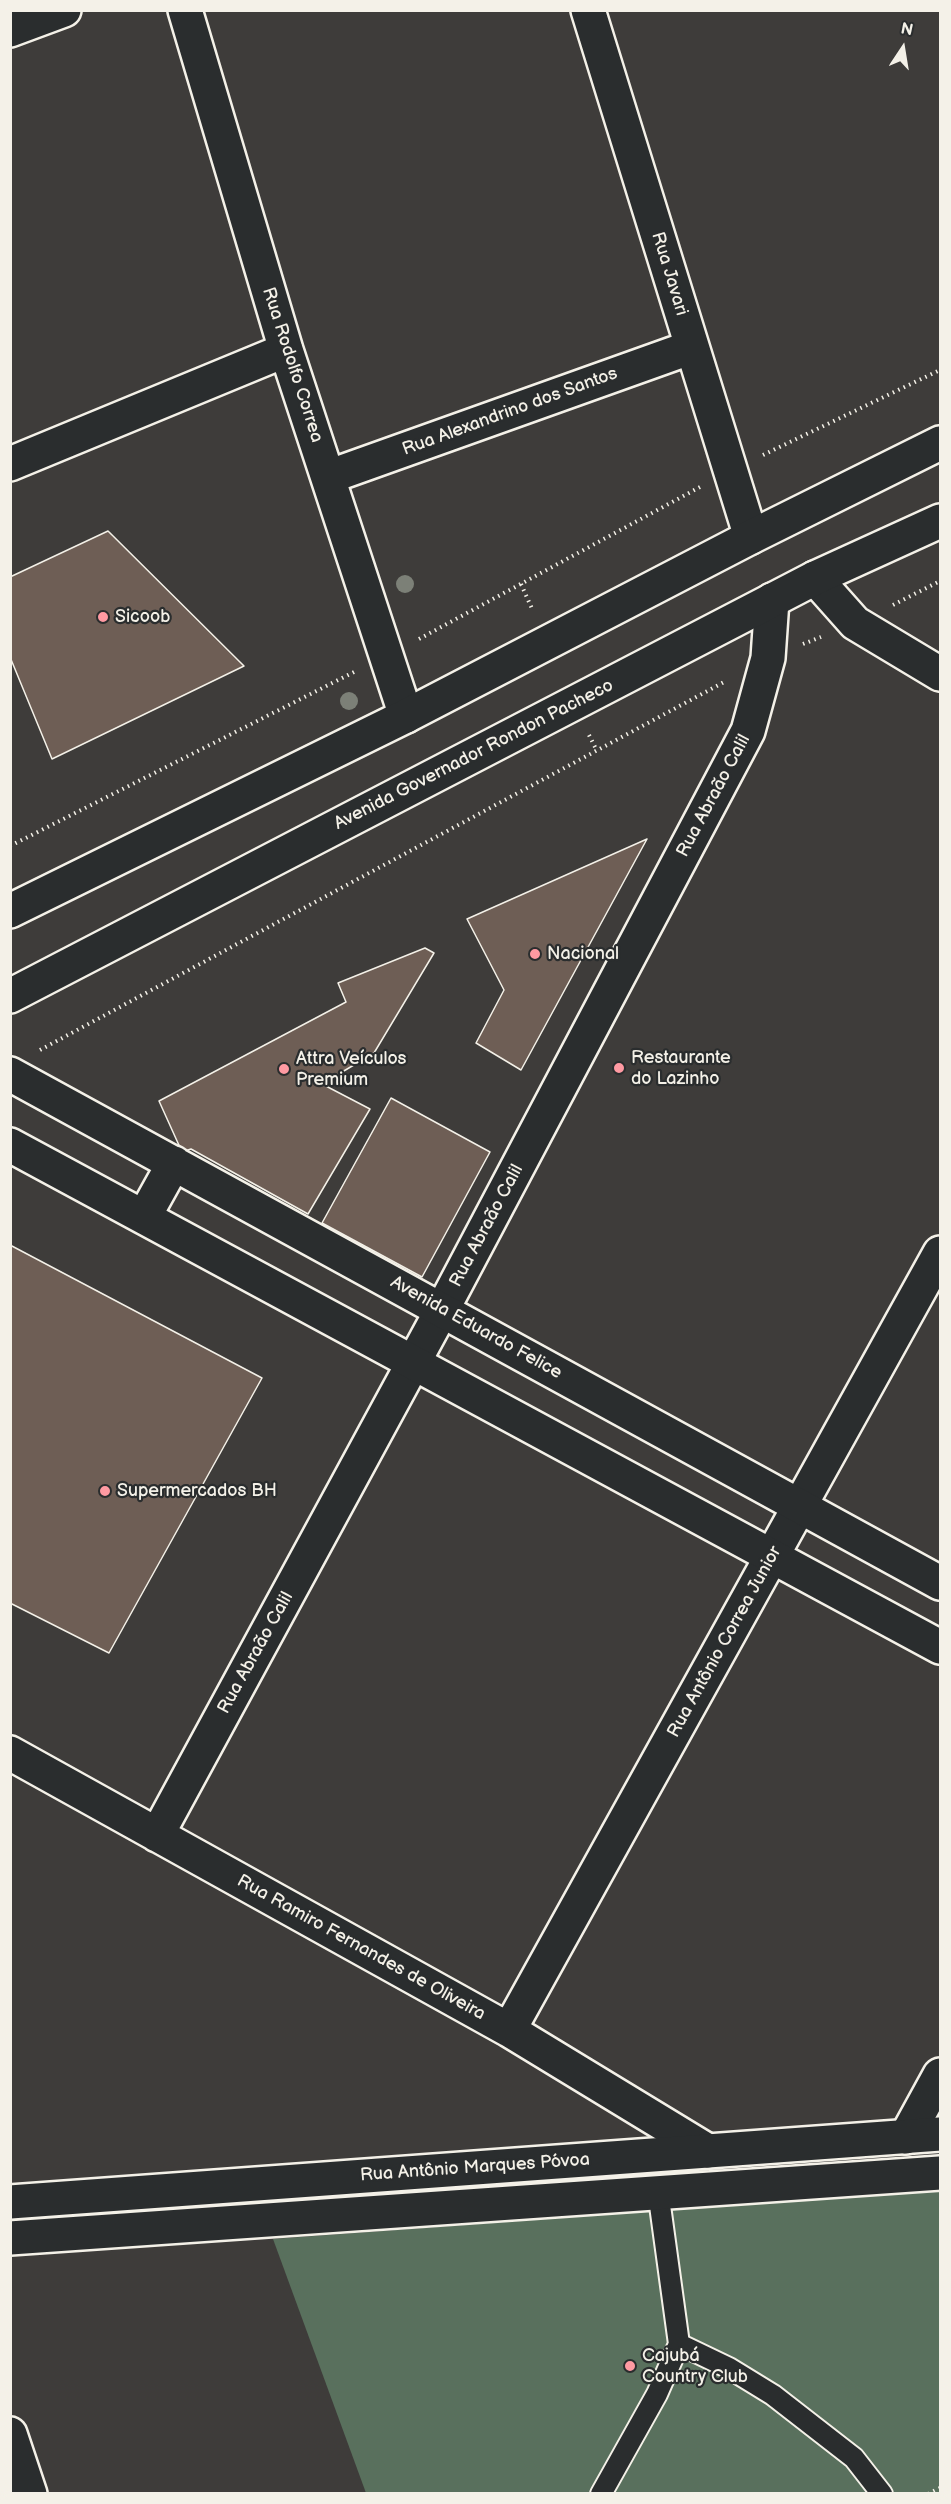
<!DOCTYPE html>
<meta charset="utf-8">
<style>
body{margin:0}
#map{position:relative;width:951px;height:2504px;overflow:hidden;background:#3e3c3a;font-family:"Balsamiq Sans",sans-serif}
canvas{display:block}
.frame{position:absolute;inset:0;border:12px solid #f4f1e8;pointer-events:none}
.north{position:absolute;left:873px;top:18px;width:60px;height:60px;-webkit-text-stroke:4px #2a2d2e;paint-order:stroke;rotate:12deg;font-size:16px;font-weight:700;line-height:24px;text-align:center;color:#f4f1e8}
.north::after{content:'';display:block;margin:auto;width:21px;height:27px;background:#f4f1e8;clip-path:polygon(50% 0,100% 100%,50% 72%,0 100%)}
</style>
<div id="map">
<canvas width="951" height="2504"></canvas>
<div class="frame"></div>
<div class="north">N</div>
</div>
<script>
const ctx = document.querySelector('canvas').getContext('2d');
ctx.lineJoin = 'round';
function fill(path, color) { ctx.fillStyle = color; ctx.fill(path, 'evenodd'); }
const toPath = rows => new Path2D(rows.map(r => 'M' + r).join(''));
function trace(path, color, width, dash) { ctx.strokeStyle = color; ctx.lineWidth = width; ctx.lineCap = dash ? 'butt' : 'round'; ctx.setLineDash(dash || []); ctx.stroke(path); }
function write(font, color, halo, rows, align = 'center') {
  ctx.font = font + ' "Balsamiq Sans",sans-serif'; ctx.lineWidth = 4.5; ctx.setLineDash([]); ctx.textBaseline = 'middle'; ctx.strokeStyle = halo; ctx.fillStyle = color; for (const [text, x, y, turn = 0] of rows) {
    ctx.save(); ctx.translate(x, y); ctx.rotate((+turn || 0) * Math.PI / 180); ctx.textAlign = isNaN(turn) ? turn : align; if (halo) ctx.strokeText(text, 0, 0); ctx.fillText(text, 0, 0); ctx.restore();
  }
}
fill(toPath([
 [940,2190,940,2493,366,2493,273,2239]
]), '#59705d');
const building = toPath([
 [108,531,244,666,52,759,10,657,10,577,108,531],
 [647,839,521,1070,476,1043,504,990,467,919,647,839],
 [425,948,434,953,374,1053,322,1084,370,1109,308,1214,191,1149,182,1152,159,1101,346,1002,338,983,425,948],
 [391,1098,490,1152,422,1277,322,1223,391,1098],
 [10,1245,262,1378,109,1653,10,1603,10,1245]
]);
fill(building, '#6e5e55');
trace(building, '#f4f1e8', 1.5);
const service = toPath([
 [679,2344,729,2368,773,2395,854,2458,882,2494],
 [601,2494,657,2394,679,2344,658,2191]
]);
const minor = toPath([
 [185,10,286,350,406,716],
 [588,10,751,537],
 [10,30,64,10],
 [10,464,286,350],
 [328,477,692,347],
 [815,578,855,623,940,674],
 [10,1753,509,2030,708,2151],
 [157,1835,442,1310,748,731,768,658,772,600],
 [509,2030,940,1253],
 [906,2137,940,2075]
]);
const tertiary = toPath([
 [10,1074,940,1583],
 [10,1145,940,1647],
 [144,1217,174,1163],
 [10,2202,940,2134],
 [10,2238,940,2173]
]);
const primary = toPath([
 [10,911,406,716,751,537,940,443],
 [10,996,815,578,940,521],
 [10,2434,30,2494]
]);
trace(service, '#f4f1e8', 24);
trace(minor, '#f4f1e8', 38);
trace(tertiary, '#f4f1e8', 38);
trace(primary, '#f4f1e8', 38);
trace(toPath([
 [763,455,940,370],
 [521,584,533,611],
 [893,605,940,581],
 [419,639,700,487],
 [803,644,821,637],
 [589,735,597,751],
 [10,846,356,671],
 [40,1050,726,681],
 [928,2494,940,2488]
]), '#f4f1e8', 4, [1.5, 4.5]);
trace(service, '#2a2d2e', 20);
trace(minor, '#2a2d2e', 33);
trace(tertiary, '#2a2d2e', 33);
trace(primary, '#2a2d2e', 33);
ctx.fillStyle = '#7c8077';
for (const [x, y] of [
 [405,584],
 [349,701]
]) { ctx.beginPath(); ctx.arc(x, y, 9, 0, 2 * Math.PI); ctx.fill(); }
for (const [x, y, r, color] of [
 [103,617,6,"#ff9aa2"],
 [535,954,6,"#ff9aa2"],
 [619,1068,6,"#ff9aa2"],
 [284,1069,6,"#ff9aa2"],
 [105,1491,6,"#ff9aa2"],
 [630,2366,6,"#ff9aa2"]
]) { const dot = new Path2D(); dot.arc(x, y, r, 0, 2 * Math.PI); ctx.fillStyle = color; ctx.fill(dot); trace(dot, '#2a2d2e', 2); }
write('18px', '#f4f1e8', '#2a2d2e', [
 ["Rua Javari",669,274,73],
 ["Rua Rodolfo Correa",292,365,72],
 ["Rua Alexandrino dos Santos",510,412,-20],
 ["Avenida Governador Rondon Pacheco",474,755,-27],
 ["Rua Abraão Calil",714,796,-62],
 ["Rua Abraão Calil",487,1226,-62],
 ["Avenida Eduardo Felice",476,1328,29],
 ["Rua Antônio Correa Junior",725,1642,-61],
 ["Rua Abraão Calil",256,1653,-61],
 ["Rua Ramiro Fernandes de Oliveira",361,1948,29],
 ["Rua Antônio Marques Póvoa",475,2168,-4]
]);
write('18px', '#f4f1e8', '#2a2d2e', [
 ["Sicoob",115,617],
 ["Nacional",547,954],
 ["Restaurante",631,1058],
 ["do Lazinho",631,1079],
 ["Attra Veículos",296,1059],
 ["Premium",296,1080],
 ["Supermercados BH",117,1491],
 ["Cajubá",642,2356],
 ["Country Club",642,2377]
], 'left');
</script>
